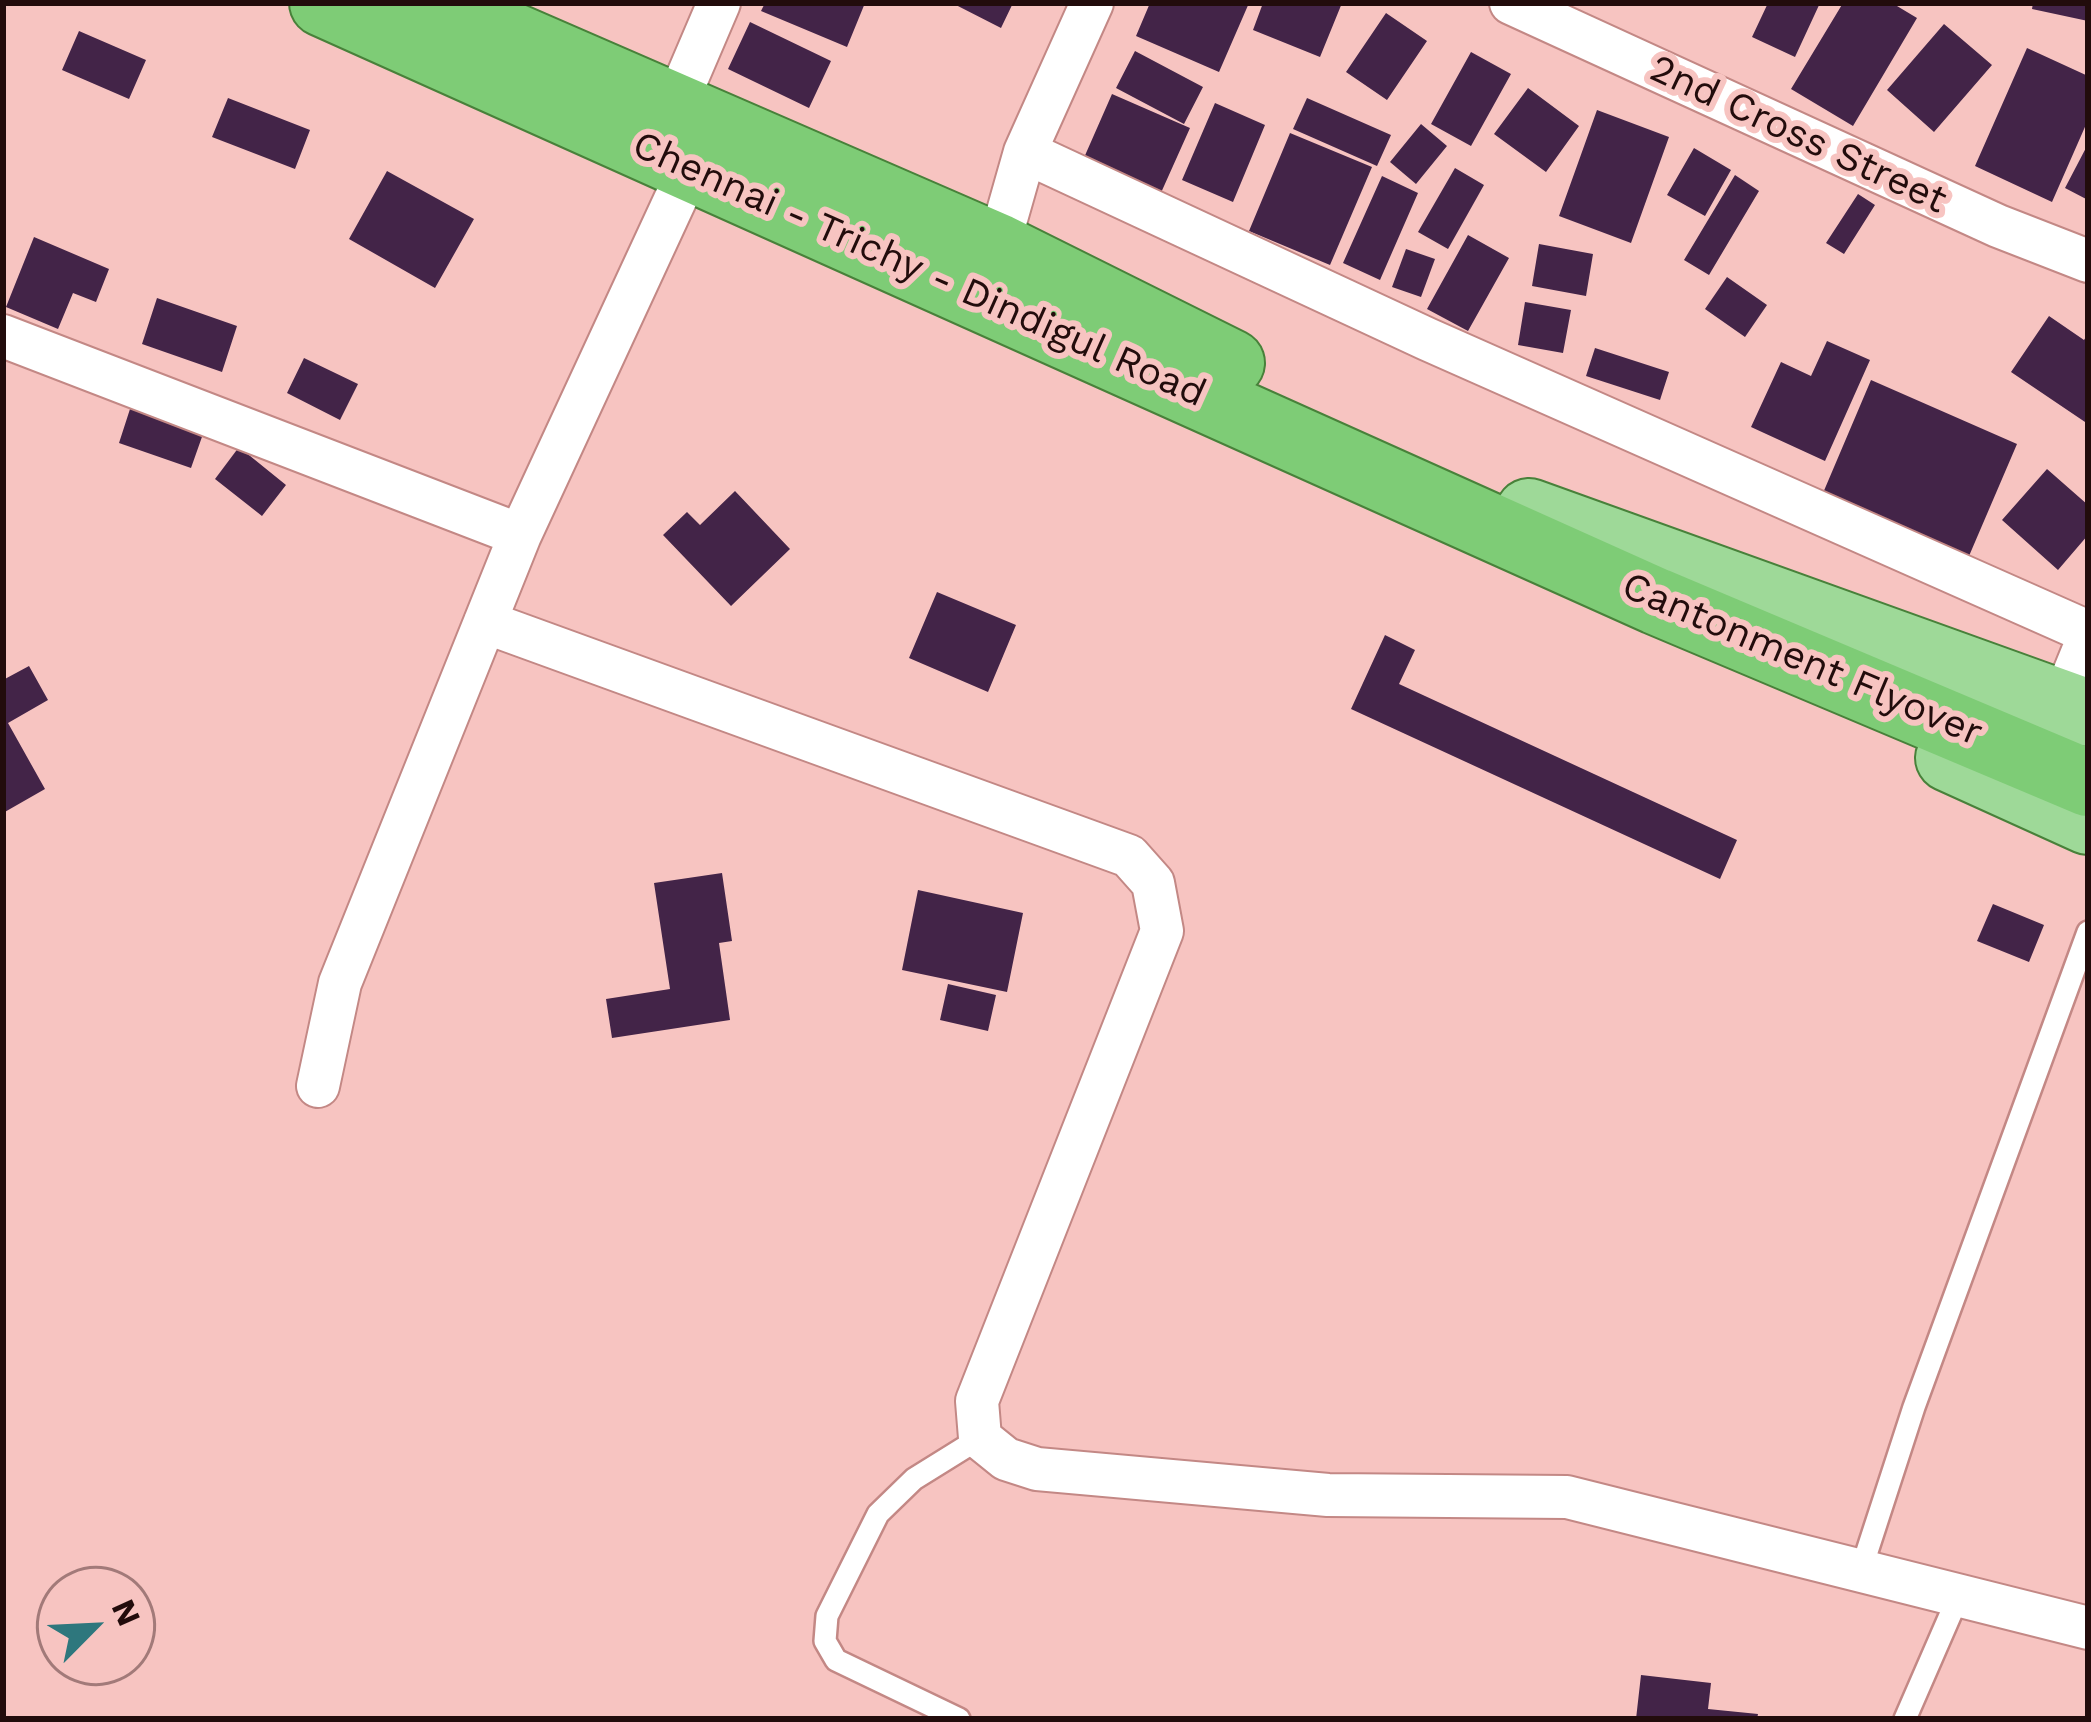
<!DOCTYPE html>
<style>
body{margin:0}
#map{position:relative;width:2091px;height:1722px;overflow:hidden;background:#f7c4c1;font-family:"Work Sans",sans-serif}
canvas{display:block}
.frame{position:absolute;inset:0;border:6px solid #220c0c;pointer-events:none}
.north{position:absolute;left:36px;top:1566px;width:120px;height:120px;box-sizing:border-box;background:#f7c4c1;border:3px solid #a27a79;border-radius:50%;rotate:66deg;font-size:33px;font-weight:700;line-height:48px;text-align:center;color:#220c0c}
.north::after{content:'';display:block;margin:auto;width:42px;height:54px;background:#2e777d;clip-path:polygon(50% 0,100% 100%,50% 72%,0 100%)}
</style>
<div id="map">
<canvas width="2091" height="1722"></canvas>
<div class="frame"></div>
<div class="north">N</div>
</div>
<script>
const ctx = document.querySelector('canvas').getContext('2d');
ctx.lineJoin = 'round';
function fill(path, color) { ctx.fillStyle = color; ctx.fill(path, 'evenodd'); }
const toPath = rows => new Path2D(rows.map(r => 'M' + r).join(''));
function trace(path, color, width, dash) { ctx.strokeStyle = color; ctx.lineWidth = width; ctx.lineCap = dash ? 'butt' : 'round'; ctx.setLineDash(dash || []); ctx.stroke(path); }
function write(font, color, halo, rows, align = 'center') {
  ctx.font = font + ' "Work Sans",sans-serif'; ctx.lineWidth = 12; ctx.setLineDash([]); ctx.textBaseline = 'middle'; ctx.strokeStyle = halo; ctx.fillStyle = color; for (const [text, x, y, turn = 0] of rows) {
    ctx.save(); ctx.translate(x, y); ctx.rotate((+turn || 0) * Math.PI / 180); ctx.textAlign = isNaN(turn) ? turn : align; if (halo) ctx.strokeText(text, 0, 0); ctx.fillText(text, 0, 0); ctx.restore();
  }
}
fill(toPath([
 [765,3,865,3,847,47,761,11],
 [952,3,1013,3,1001,28],
 [1150,3,1249,3,1219,72,1136,36],
 [1263,3,1342,3,1320,57,1253,30],
 [1768,3,1820,3,1795,57,1752,37],
 [1843,3,1892,3,1917,18,1853,126,1791,89],
 [2033,3,2088,3,2088,21,2032,9],
 [1386,13,1427,41,1387,100,1346,72],
 [750,22,831,61,809,108,728,69],
 [1944,24,1992,65,1934,132,1887,90],
 [79,31,146,60,129,99,62,70],
 [2027,48,2088,76,2088,120,2052,202,1975,166],
 [1135,51,1203,87,1184,124,1116,88],
 [1471,52,1511,74,1471,146,1431,124],
 [1528,88,1579,126,1546,172,1494,134],
 [1112,94,1190,128,1160,195,1083,160],
 [228,98,310,130,295,169,212,137],
 [1307,98,1391,135,1377,166,1293,129],
 [1215,103,1265,125,1233,202,1182,180],
 [1597,110,1669,137,1631,243,1559,216],
 [1421,124,1447,146,1416,184,1390,162],
 [1290,133,1372,167,1330,265,1249,231],
 [2088,144,2088,200,2065,188],
 [1694,148,1731,170,1705,216,1667,195],
 [1455,168,1484,185,1448,249,1418,232],
 [387,171,474,219,435,288,349,239],
 [1735,175,1759,191,1709,275,1684,260],
 [1382,176,1418,193,1380,280,1343,263],
 [1858,194,1875,205,1844,254,1826,243],
 [1468,235,1509,258,1468,331,1427,309],
 [34,237,109,269,96,302,73,293,58,329,6,307],
 [1539,244,1593,254,1586,296,1532,286],
 [1406,249,1435,259,1421,297,1392,287],
 [1727,277,1767,305,1745,337,1705,309],
 [157,298,237,326,222,372,142,344],
 [1525,302,1571,310,1563,353,1518,345],
 [2049,316,2084,340,2088,334,2088,424,2011,372],
 [1827,341,1870,360,1825,461,1751,427,1781,362,1811,376],
 [1595,348,1669,372,1660,400,1586,376],
 [304,358,358,384,340,420,287,393],
 [1871,380,2017,444,1969,556,1823,493],
 [130,409,203,434,191,468,119,443],
 [239,447,286,485,262,516,215,479],
 [2047,469,2088,505,2088,535,2058,570,2002,520],
 [735,491,790,549,731,606,663,535,687,512,700,525],
 [937,592,1016,625,988,692,909,658],
 [1385,635,1415,650,1399,684,1737,840,1720,879,1351,709],
 [29,666,48,700,8,723,45,789,3,813,3,680],
 [722,873,732,941,719,943,730,1020,612,1038,606,999,670,989,654,883],
 [918,890,1023,913,1007,992,902,970],
 [1993,904,2044,925,2029,962,1977,941],
 [948,984,996,995,988,1031,940,1020],
 [1641,1675,1711,1683,1708,1709,1758,1714,1757,1719,1636,1719]
]), '#432448');
const service = toPath([
 [1861,1570,1914,1407,2088,932],
 [959,1719,836,1660,825,1641,827,1616,878,1514,914,1479,980,1438],
 [1905,1719,1959,1595]
]);
const minor = toPath([
 [1511,3,1998,226,2088,261],
 [675,106,719,3],
 [1025,152,1427,339,2088,632],
 [988,266,998,247,1025,152,1092,3],
 [3,336,520,535],
 [485,622,1129,856,1153,883,1162,931,977,1401,980,1438,1006,1459,1037,1469,1328,1495,1567,1497,2088,1628],
 [2062,703,2088,639],
 [318,1086,340,983,520,535,701,144]
]);
const primary = toPath([
 [1529,512,2088,713],
 [1949,758,2088,821]
]);
const trunk = toPath([
 [323,3,1656,601,2088,783],
 [436,3,998,247,1231,363]
]);
trace(service, '#c38885', 26);
trace(minor, '#c38885', 46);
trace(primary, '#48813a', 70);
trace(trunk, '#48813a', 70);
trace(service, '#fff', 21);
trace(minor, '#fff', 42);
trace(primary, '#9ed998', 66);
trace(trunk, '#7ecc76', 66);
write('39px', '#220c0c', '#f7c4c1', [
 ["2nd Cross Street",1798,135,25],
 ["Chennai - Trichy - Dindigul Road",919,270,24],
 ["Cantonment Flyover",1802,660,23]
]);
</script>
